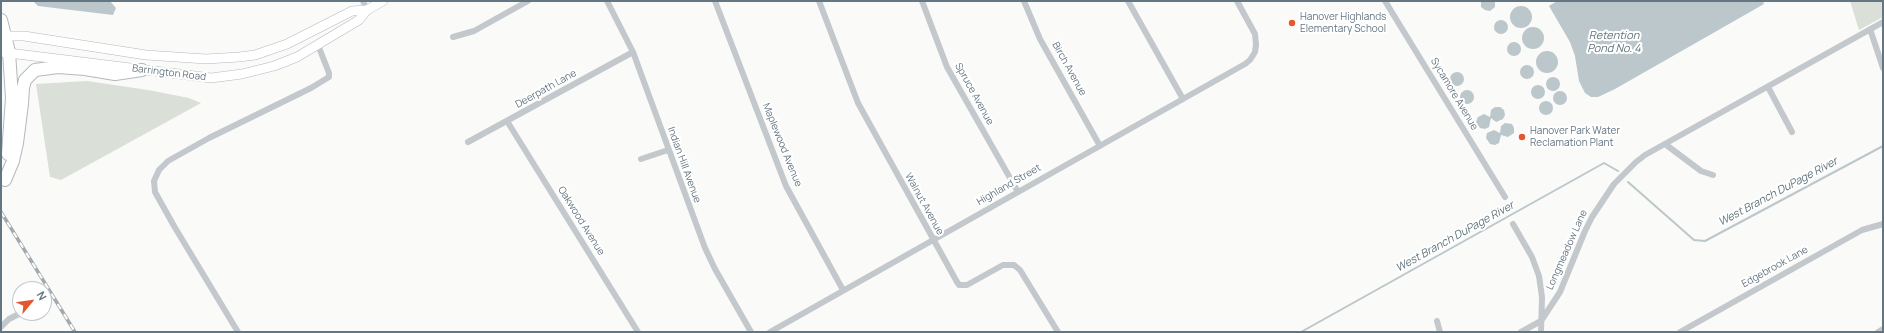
<!DOCTYPE html>
<style>
body{margin:0}
#map{position:relative;width:1884px;height:333px;overflow:hidden;background:#fafaf8;font-family:Manrope,sans-serif}
canvas{display:block}
.frame{position:absolute;inset:0;border:2px solid #657683;pointer-events:none}
.north{position:absolute;left:12px;top:281px;width:40px;height:40px;box-sizing:border-box;background:#fff;border:1px solid #c1c8cd;border-radius:50%;rotate:61deg;font-size:11px;font-weight:700;line-height:16px;text-align:center;color:#657683}
.north::after{content:'';display:block;margin:auto;width:14px;height:18px;background:#e4572e;clip-path:polygon(50% 0,100% 100%,50% 72%,0 100%)}
</style>
<div id="map">
<canvas width="1884" height="333"></canvas>
<div class="frame"></div>
<div class="north">N</div>
</div>
<script>
const ctx = document.querySelector('canvas').getContext('2d');
ctx.lineJoin = 'round';
function fill(path, color) { ctx.fillStyle = color; ctx.fill(path, 'evenodd'); }
const toPath = rows => new Path2D(rows.map(r => 'M' + r).join(''));
function trace(path, color, width, dash) { ctx.strokeStyle = color; ctx.lineWidth = width; ctx.lineCap = dash ? 'butt' : 'round'; ctx.setLineDash(dash || []); ctx.stroke(path); }
function write(font, color, halo, rows, align = 'center') {
  ctx.font = font + ' Manrope,sans-serif'; ctx.lineWidth = 4; ctx.setLineDash([]); ctx.textBaseline = 'middle'; ctx.strokeStyle = halo; ctx.fillStyle = color; for (const [text, x, y, turn = 0] of rows) {
    ctx.save(); ctx.translate(x, y); ctx.rotate((+turn || 0) * Math.PI / 180); ctx.textAlign = isNaN(turn) ? turn : align; if (halo) ctx.strokeText(text, 0, 0); ctx.fillText(text, 0, 0); ctx.restore();
  }
}
fill(toPath([
 [1850,1,1883,1,1883,17,1859,30],
 [87,81,148,90,189,98,201,103,61,180,50,177,36,84]
]), '#dadfd7');
fill(toPath([
 [33,1,110,1,116,8,113,15,38,6],
 [1481,1,1495,1,1495,7,1490,11,1485,10,1481,7],
 [1557,1,1763,1,1764,4,1615,89,1598,97,1591,97,1585,93,1579,81,1575,56,1570,42,1549,6],
 '1510 17a11 11 0 1 1 22 0a11 11 0 1 1-22 0Z',
 '1494 27a7 7 0 1 1 14 0a7 7 0 1 1-14 0Z',
 '1522 38a11 11 0 1 1 22 0a11 11 0 1 1-22 0Z',
 '1507 49a7 7 0 1 1 14 0a7 7 0 1 1-14 0Z',
 '1536 62a11 11 0 1 1 22 0a11 11 0 1 1-22 0Z',
 '1520 72a7 7 0 1 1 14 0a7 7 0 1 1-14 0Z',
 '1450 79a7 7 0 1 1 14 0a7 7 0 1 1-14 0Z',
 '1546 84a7 7 0 1 1 14 0a7 7 0 1 1-14 0Z',
 '1531 92a7 7 0 1 1 14 0a7 7 0 1 1-14 0Z',
 '1460 97a7 7 0 1 1 14 0a7 7 0 1 1-14 0Z',
 '1553 98a7 7 0 1 1 14 0a7 7 0 1 1-14 0Z',
 '1539 108a7 7 0 1 1 14 0a7 7 0 1 1-14 0Z',
 [1495,107,1500,107,1504,110,1505,115,1503,119,1496,122,1491,118,1489,127,1485,129,1480,128,1476,122,1478,117,1484,114,1490,117,1491,110],
 [1505,123,1512,124,1514,128,1514,133,1508,137,1501,135,1499,143,1495,145,1490,144,1486,138,1487,133,1494,130,1500,133,1501,126]
]), '#bbc7cb');
trace(toPath([
 [1628,182,1694,240,1705,241,1883,146],
 [1301,332,1604,163,1618,171]
]), '#bbc7cb', 2);
const secondary = toPath([
 [1,36,24,36,146,55,206,59,239,57,255,55,287,44,352,11,367,10],
 [1,52,211,78,242,74,274,66,297,57,359,20,367,10,383,1]
]);
const highway = toPath([
 [1,20,9,52,12,98,8,154],
 [5,180,13,161,17,143,22,104,23,88,25,80,35,70,58,67,85,69,115,74,142,70]
]);
trace(secondary, '#b3babf', 10);
trace(highway, '#b4b9bd', 14);
trace(toPath([
 [363,1,367,10],
 [607,1,633,52,705,248,715,269,751,332],
 [715,1,786,186,843,290],
 [819,1,858,103,957,282,959,285,967,285,1003,265,1014,265,1020,270,1058,332],
 [922,1,947,67,1018,192],
 [1024,1,1040,39,1100,146],
 [1128,1,1183,99],
 [1385,1,1505,197],
 [1870,29,1883,68],
 [453,37,474,31,528,1],
 [1768,87,1792,132],
 [507,121,638,332],
 [468,142,633,52],
 [1665,144,1701,171,1713,175],
 [641,159,668,150],
 [1513,224,1532,257,1539,276,1542,297,1541,332],
 [1437,321,1440,332],
 [1,327,9,319,19,314],
 [238,332,174,226,155,192,154,181,159,170,168,161,209,138,311,88,329,77,329,73,318,45],
 [770,332,1245,64,1250,60,1255,52,1256,45,1255,34,1237,1],
 [1521,332,1541,321,1560,292,1585,231,1592,217,1614,184,1636,162,1645,155,1883,22],
 [1680,332,1862,230,1883,224],
 [1878,332,1883,329]
]), '#c3c8cc', 6);
trace(secondary, '#fff', 9);
trace(highway, '#fff', 12);
const rail = toPath([
 [1,212,75,332]
]);
trace(rail, '#a2aab0', 3.5);
trace(rail, '#fff', 2, [6]);
for (const [x, y, r, color] of [
 [1292,23,4,"#e4572e"],
 [1522,137,4,"#e4572e"]
]) { const dot = new Path2D(); dot.arc(x, y, r, 0, 2 * Math.PI); ctx.fillStyle = color; ctx.fill(dot); trace(dot, '#fff', 1.5); }
write('10px', '#657683', '#fff', [
 ["Hanover Highlands",1300,17],
 ["Elementary School",1300,29],
 ["Hanover Park Water",1530,131],
 ["Reclamation Plant",1530,143]
], 'left');
write('10px', '#657683', '#fff', [
 ["Birch Avenue",1069,69,61],
 ["Barrington Road",169,73,7],
 ["Deerpath Lane",546,89,-29],
 ["Spruce Avenue",974,94,61],
 ["Sycamore Avenue",1454,94,59],
 ["Maplewood Avenue",782,145,68],
 ["Indian Hill Avenue",684,165,70],
 ["Highland Street",1009,185,-30],
 ["Walnut Avenue",924,204,61],
 ["Oakwood Avenue",581,221,58],
 ["Longmeadow Lane",1567,250,-66],
 ["Edgebrook Lane",1775,267,-29]
]);
write('italic 11px', '#60757c', '#fff', [
 ["Retention",1614,36],
 ["Pond No. 4",1614,49],
 ["West Branch DuPage River",1778,192,-28],
 ["West Branch DuPage River",1455,237,-29]
]);
</script>
